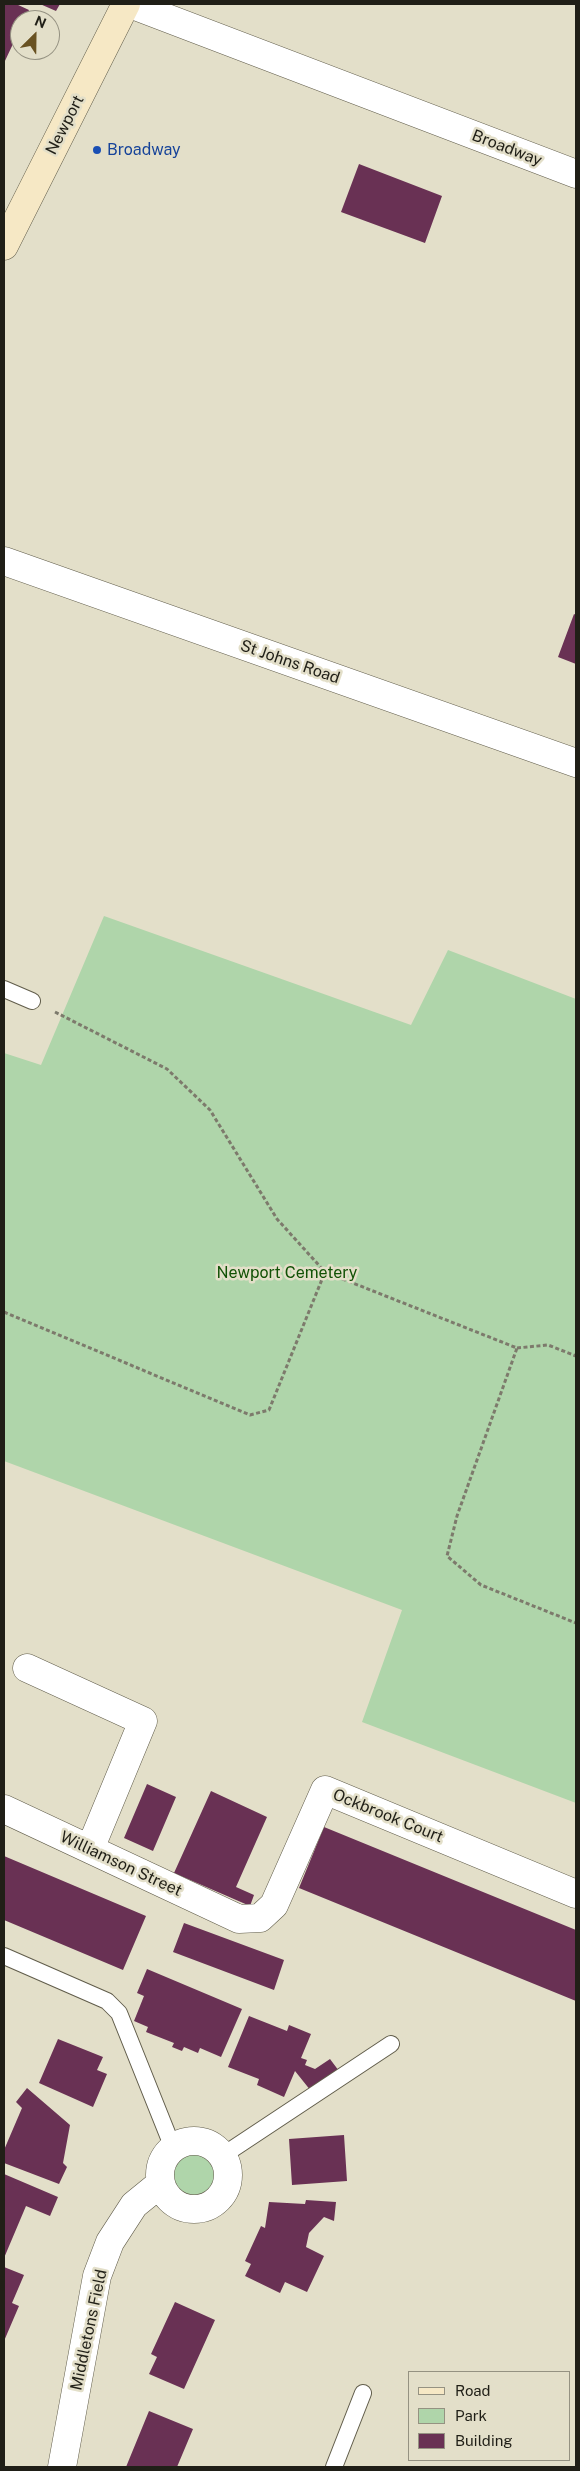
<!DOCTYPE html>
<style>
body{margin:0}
#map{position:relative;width:580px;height:2471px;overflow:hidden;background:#e3dfc9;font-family:"Public Sans",sans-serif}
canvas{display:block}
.frame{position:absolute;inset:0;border:5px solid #201f17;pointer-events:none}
.legend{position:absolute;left:408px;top:2371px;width:162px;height:90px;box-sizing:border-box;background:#e3dfc9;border:1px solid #959282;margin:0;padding:6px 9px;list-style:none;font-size:15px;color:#201f17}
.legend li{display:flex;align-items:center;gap:10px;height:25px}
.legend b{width:25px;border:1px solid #959282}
.north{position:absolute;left:10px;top:10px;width:50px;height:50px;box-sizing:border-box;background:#e3dfc9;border:1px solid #959282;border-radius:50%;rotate:23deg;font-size:14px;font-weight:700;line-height:20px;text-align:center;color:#201f17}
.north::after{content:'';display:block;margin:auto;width:18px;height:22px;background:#695222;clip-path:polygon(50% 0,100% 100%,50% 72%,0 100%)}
</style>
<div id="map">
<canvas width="580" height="2471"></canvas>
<div class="frame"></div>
<ul class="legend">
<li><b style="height:6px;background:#f6e8c5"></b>Road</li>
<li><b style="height:14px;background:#afd5aa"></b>Park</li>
<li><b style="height:14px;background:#693154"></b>Building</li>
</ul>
<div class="north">N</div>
</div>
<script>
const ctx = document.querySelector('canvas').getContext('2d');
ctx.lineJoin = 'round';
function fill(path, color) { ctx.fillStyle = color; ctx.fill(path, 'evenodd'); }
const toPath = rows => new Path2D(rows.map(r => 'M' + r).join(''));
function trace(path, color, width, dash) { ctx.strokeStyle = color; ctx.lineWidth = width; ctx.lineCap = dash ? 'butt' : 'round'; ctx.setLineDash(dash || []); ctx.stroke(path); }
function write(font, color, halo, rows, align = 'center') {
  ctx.font = font + ' "Public Sans",sans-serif'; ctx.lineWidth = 5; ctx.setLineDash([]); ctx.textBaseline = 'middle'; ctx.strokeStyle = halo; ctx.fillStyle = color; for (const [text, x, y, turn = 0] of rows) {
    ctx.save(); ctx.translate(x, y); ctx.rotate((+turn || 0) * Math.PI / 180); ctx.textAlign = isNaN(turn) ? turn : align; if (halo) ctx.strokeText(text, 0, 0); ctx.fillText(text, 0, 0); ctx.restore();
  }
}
fill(toPath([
 [104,916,411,1025,448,950,576,999,576,1803,362,1722,402,1610,4,1461,4,1053,41,1065],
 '170 2175a24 24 0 1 1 48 0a24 24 0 1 1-48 0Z'
]), '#afd5aa');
fill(toPath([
 [4,4,16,4,29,10,24,20,20,20,20,29,4,63],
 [40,4,60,4,56,11],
 [359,164,442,196,425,243,341,212],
 [574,614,576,615,576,664,558,657],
 [147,1784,176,1797,153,1851,124,1838],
 [211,1791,267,1817,236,1887,254,1895,250,1906,174,1873],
 [324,1827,576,1930,576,2001,299,1888],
 [4,1856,146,1916,123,1970,4,1920],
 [184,1923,284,1960,274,1990,173,1952],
 [147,1969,242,2009,221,2057,200,2048,198,2053,184,2047,182,2051,172,2047,174,2043,146,2032,148,2027,134,2021,144,1996,137,1993],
 [249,2016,287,2031,289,2025,311,2034,301,2058,307,2060,305,2065,315,2069,330,2059,339,2071,311,2091,295,2071,284,2097,257,2085,259,2079,228,2067],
 [58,2039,103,2057,97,2070,107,2074,93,2107,39,2083],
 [27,2088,70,2125,63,2163,67,2167,59,2184,4,2163,4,2150,22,2108,16,2102],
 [344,2135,347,2181,292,2185,289,2139],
 [4,2174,58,2197,50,2216,26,2206,4,2258],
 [306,2200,336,2202,334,2221,324,2217,309,2233,306,2247,324,2256,307,2292,285,2282,280,2293,245,2276,251,2264,245,2261,261,2226,265,2228,269,2202,305,2204],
 [4,2267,24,2275,12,2303,19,2306,4,2341],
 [175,2302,215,2320,184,2389,149,2374,157,2357,151,2354],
 [149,2411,193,2429,177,2467,126,2467]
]), '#693154');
const lane = toPath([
 [4,989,32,1001],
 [4,1956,107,2001,119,2013,173,2148],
 [222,2156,391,2044],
 [334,2467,363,2393]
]);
const street = toPath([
 [130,4,576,174],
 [4,561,576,763],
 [27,1668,143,1721,90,1849],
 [4,1809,239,1919,260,1918,274,1905,325,1790,576,1894],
 '160 2175a34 34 0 1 1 68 0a34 34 0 1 1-68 0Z',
 [62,2467,97,2276,110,2242,134,2205,161,2183]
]);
const secondary = toPath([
 [4,246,126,4]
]);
trace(lane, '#615d4b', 18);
trace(street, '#615d4b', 29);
trace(secondary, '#615d4b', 29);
trace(toPath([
 [55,1012,167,1069,210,1110,277,1219,325,1272,517,1348,457,1516,447,1556,481,1585,576,1623],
 [4,1312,250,1415,269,1410,325,1272],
 [517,1348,548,1345,576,1356]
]), '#7d7a6c', 3, [4, 2.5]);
trace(lane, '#fff', 16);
trace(street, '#fff', 28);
trace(secondary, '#f6e8c5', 28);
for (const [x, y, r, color] of [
 [97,150,5,"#1a4fb4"]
]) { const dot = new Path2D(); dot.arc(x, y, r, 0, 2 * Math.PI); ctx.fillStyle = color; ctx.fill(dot); trace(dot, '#e3dfc9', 2); }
write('16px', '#201f17', '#e3dfc9', [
 ["Newport",65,125,-63],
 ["Broadway",507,148,21],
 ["St Johns Road",290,662,19],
 ["Ockbrook Court",388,1816,22],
 ["Williamson Street",121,1864,25],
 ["Middletons Field",89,2330,-78]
]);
write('16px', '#164399', '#e3dfc9', [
 ["Broadway",107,150]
], 'left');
write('16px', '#115206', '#e3dfc9', [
 ["Newport Cemetery",287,1273]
]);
</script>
